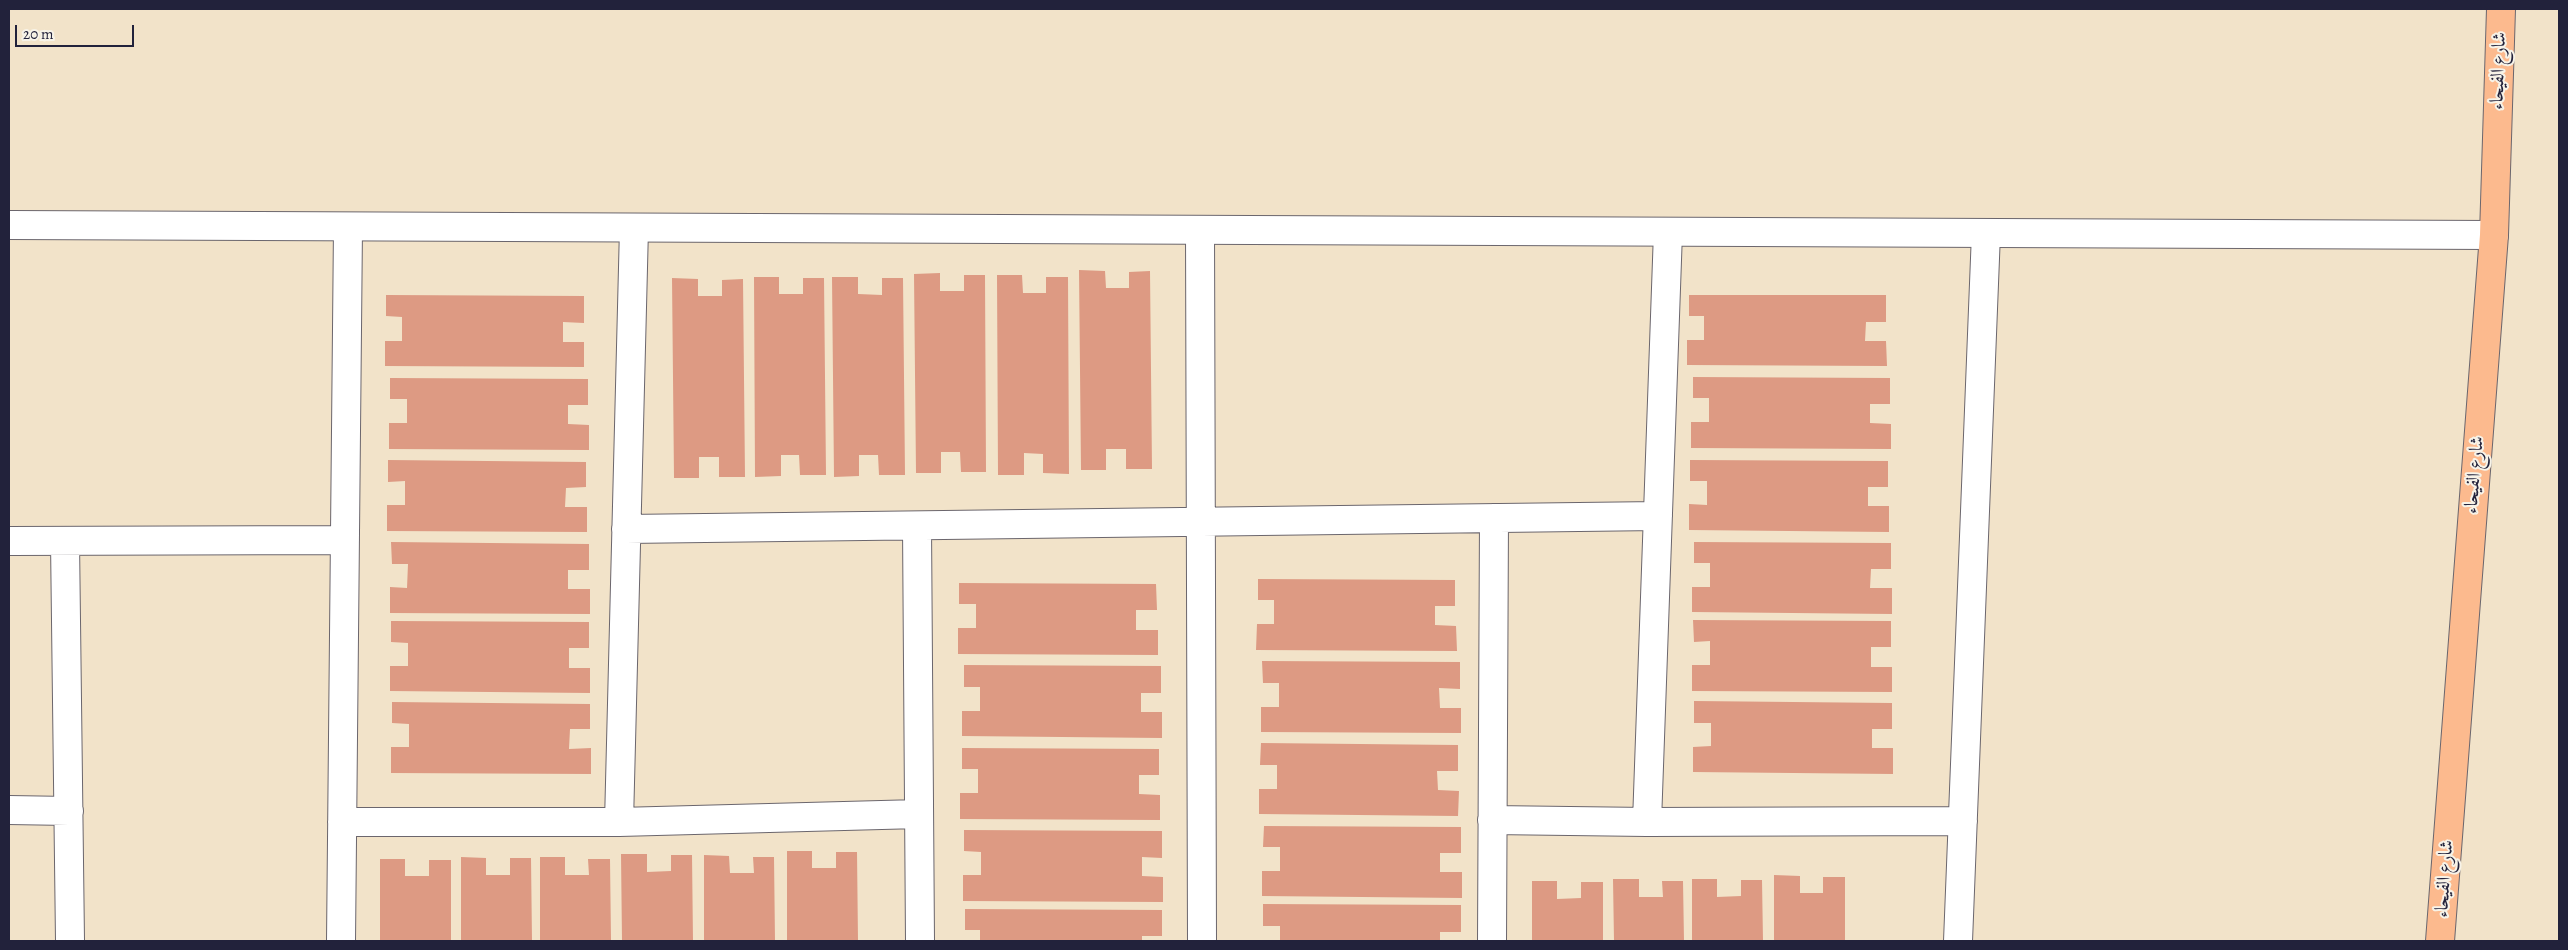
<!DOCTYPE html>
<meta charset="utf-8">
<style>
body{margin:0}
#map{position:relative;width:2568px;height:950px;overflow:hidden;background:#f2e3c9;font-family:Alegreya,serif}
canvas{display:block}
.frame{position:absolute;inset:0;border:10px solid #22223b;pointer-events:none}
.scale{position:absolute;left:15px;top:25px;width:119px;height:22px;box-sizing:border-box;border:2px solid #22223b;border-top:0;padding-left:6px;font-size:15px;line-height:18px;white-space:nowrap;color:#22223b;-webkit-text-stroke:4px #f7f3e8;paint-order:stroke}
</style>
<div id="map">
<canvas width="2568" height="950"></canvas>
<div class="frame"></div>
<div class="scale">20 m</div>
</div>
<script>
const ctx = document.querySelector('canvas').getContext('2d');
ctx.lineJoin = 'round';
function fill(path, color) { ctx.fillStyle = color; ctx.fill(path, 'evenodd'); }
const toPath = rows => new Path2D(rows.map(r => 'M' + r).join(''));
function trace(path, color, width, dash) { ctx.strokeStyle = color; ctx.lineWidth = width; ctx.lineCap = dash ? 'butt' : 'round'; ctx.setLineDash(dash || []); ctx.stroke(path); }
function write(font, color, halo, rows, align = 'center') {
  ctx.font = font + ' Alegreya,Amiri,serif'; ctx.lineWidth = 4; ctx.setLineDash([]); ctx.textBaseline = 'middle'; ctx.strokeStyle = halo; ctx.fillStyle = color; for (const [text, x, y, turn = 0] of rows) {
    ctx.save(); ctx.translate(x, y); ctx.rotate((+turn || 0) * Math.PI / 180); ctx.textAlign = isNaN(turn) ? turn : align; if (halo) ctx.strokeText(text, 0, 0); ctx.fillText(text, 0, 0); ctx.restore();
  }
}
fill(toPath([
 [1079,270,1105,271,1106,288,1129,288,1129,272,1150,271,1152,469,1126,469,1126,449,1106,449,1106,470,1081,470],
 [940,273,940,291,964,291,964,275,985,275,986,472,961,472,960,452,941,452,941,473,916,473,914,274],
 [997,275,1022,275,1023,293,1046,293,1046,277,1068,277,1069,474,1043,473,1043,454,1024,453,1024,475,998,475],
 [754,277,779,277,779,294,803,294,803,278,824,278,826,475,800,475,799,455,781,455,781,476,755,477],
 [832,277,858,277,858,294,882,295,882,278,903,278,905,475,879,475,878,455,859,455,859,476,834,477],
 [672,278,698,279,698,296,722,296,722,280,743,279,745,477,719,477,719,457,699,457,699,478,674,478],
 [386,295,584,296,584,323,563,322,563,342,584,342,584,367,385,366,385,341,402,341,402,317,386,316],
 [1689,295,1886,295,1886,322,1866,322,1865,341,1886,341,1887,366,1687,365,1687,340,1704,340,1704,316,1689,316],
 [1693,377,1890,378,1890,404,1870,404,1870,423,1891,424,1891,449,1691,448,1691,422,1709,422,1709,398,1693,398],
 [390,378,588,379,588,405,568,405,568,424,589,425,589,450,389,449,389,423,407,423,407,399,390,399],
 [388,460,586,462,586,487,566,488,565,507,587,507,587,532,387,531,387,505,405,505,405,481,388,482],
 [1690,460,1888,461,1888,487,1868,487,1868,506,1889,506,1889,532,1689,530,1689,504,1707,505,1707,481,1690,481],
 [391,542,589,544,589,570,568,570,568,589,590,589,590,614,390,613,390,587,407,588,408,564,392,564],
 [1694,542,1891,543,1891,569,1871,569,1870,588,1892,588,1892,614,1692,612,1692,587,1710,587,1710,563,1694,563],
 [1258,579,1455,580,1455,606,1435,606,1435,625,1456,626,1457,651,1256,650,1257,624,1274,624,1274,600,1258,600],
 [959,583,1156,584,1157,610,1136,610,1136,630,1158,630,1158,655,958,654,958,628,976,628,976,604,959,604],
 [1693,620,1891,621,1891,647,1871,647,1871,667,1892,667,1892,692,1692,691,1692,665,1710,665,1710,641,1694,642],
 [391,621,589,622,589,648,569,648,569,668,590,668,590,693,390,691,390,666,408,666,408,643,391,642],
 [1262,661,1460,662,1460,689,1439,688,1440,708,1461,708,1461,733,1261,732,1261,707,1279,707,1279,683,1263,683],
 [964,665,1161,666,1161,693,1141,693,1141,712,1162,712,1162,738,962,736,962,711,980,711,980,687,964,687],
 [1694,701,1892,703,1892,729,1872,729,1872,748,1893,748,1893,774,1693,772,1693,747,1711,746,1711,723,1694,723],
 [392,702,590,704,590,729,570,729,569,749,591,748,591,774,391,773,391,747,409,747,409,724,392,723],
 [1261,743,1458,745,1458,771,1437,771,1438,790,1459,791,1458,816,1259,814,1259,789,1277,789,1277,765,1260,765],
 [962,748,1159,749,1159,775,1139,775,1139,794,1160,795,1160,820,960,819,960,793,978,793,978,769,962,769],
 [1264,826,1461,827,1461,853,1440,853,1440,872,1462,872,1462,898,1262,896,1262,871,1280,871,1280,847,1263,847],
 [964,830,1162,831,1162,858,1142,857,1142,876,1163,877,1163,902,963,901,963,875,981,875,981,852,964,851],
 [787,851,812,851,812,868,836,868,836,852,857,852,858,941,787,941],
 [621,854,647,854,647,872,671,871,671,855,692,855,693,941,622,941],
 [704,855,729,856,730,873,754,873,753,857,774,857,775,941,704,941],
 [461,857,486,858,486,875,510,875,510,858,531,858,532,941,461,941],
 [540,857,565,857,565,875,589,875,588,859,610,859,611,941,540,941],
 [380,859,405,859,405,876,429,876,429,860,451,860,451,941,380,941],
 [1774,875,1800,876,1800,893,1823,893,1823,877,1845,877,1845,941,1774,941],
 [1613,879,1639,879,1639,897,1663,897,1662,881,1683,881,1684,941,1614,941],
 [1692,879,1717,879,1717,897,1741,896,1741,880,1762,880,1763,941,1692,941],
 [1532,881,1557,881,1557,899,1581,898,1581,882,1603,882,1603,941,1532,941],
 [1263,904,1461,905,1461,932,1440,932,1440,941,1280,941,1280,926,1263,926],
 [965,909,1162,910,1162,936,1142,936,1142,941,980,941,980,930,965,930]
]), '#dd9a83');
const minor = toPath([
 [1200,230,1202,941],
 [917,526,920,941],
 [626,529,1658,516],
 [9,541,345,540],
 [65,541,70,941],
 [9,810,69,811],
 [1492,820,1647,822,1963,821],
 [342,822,619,822,919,814],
 [619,822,634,228],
 [1647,822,1668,232],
 [341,941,348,227],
 [1492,941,1494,518],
 [1958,941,1986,233]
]);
const tertiary = toPath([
 [9,225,2494,235]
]);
const trunk = toPath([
 [2440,941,2494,235,2501,9]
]);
trace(minor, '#6b666d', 30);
trace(tertiary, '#6b666d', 30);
trace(trunk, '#6b666d', 30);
trace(minor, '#fff', 28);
trace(tertiary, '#fff', 28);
trace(trunk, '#fcba8e', 28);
write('19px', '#22223b', '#f7f3e8', [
 ["شارع الفيحاء",2499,71,-88],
 ["شارع الفيحاء",2475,475,-85],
 ["شارع الفيحاء",2445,879,-86]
]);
</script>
